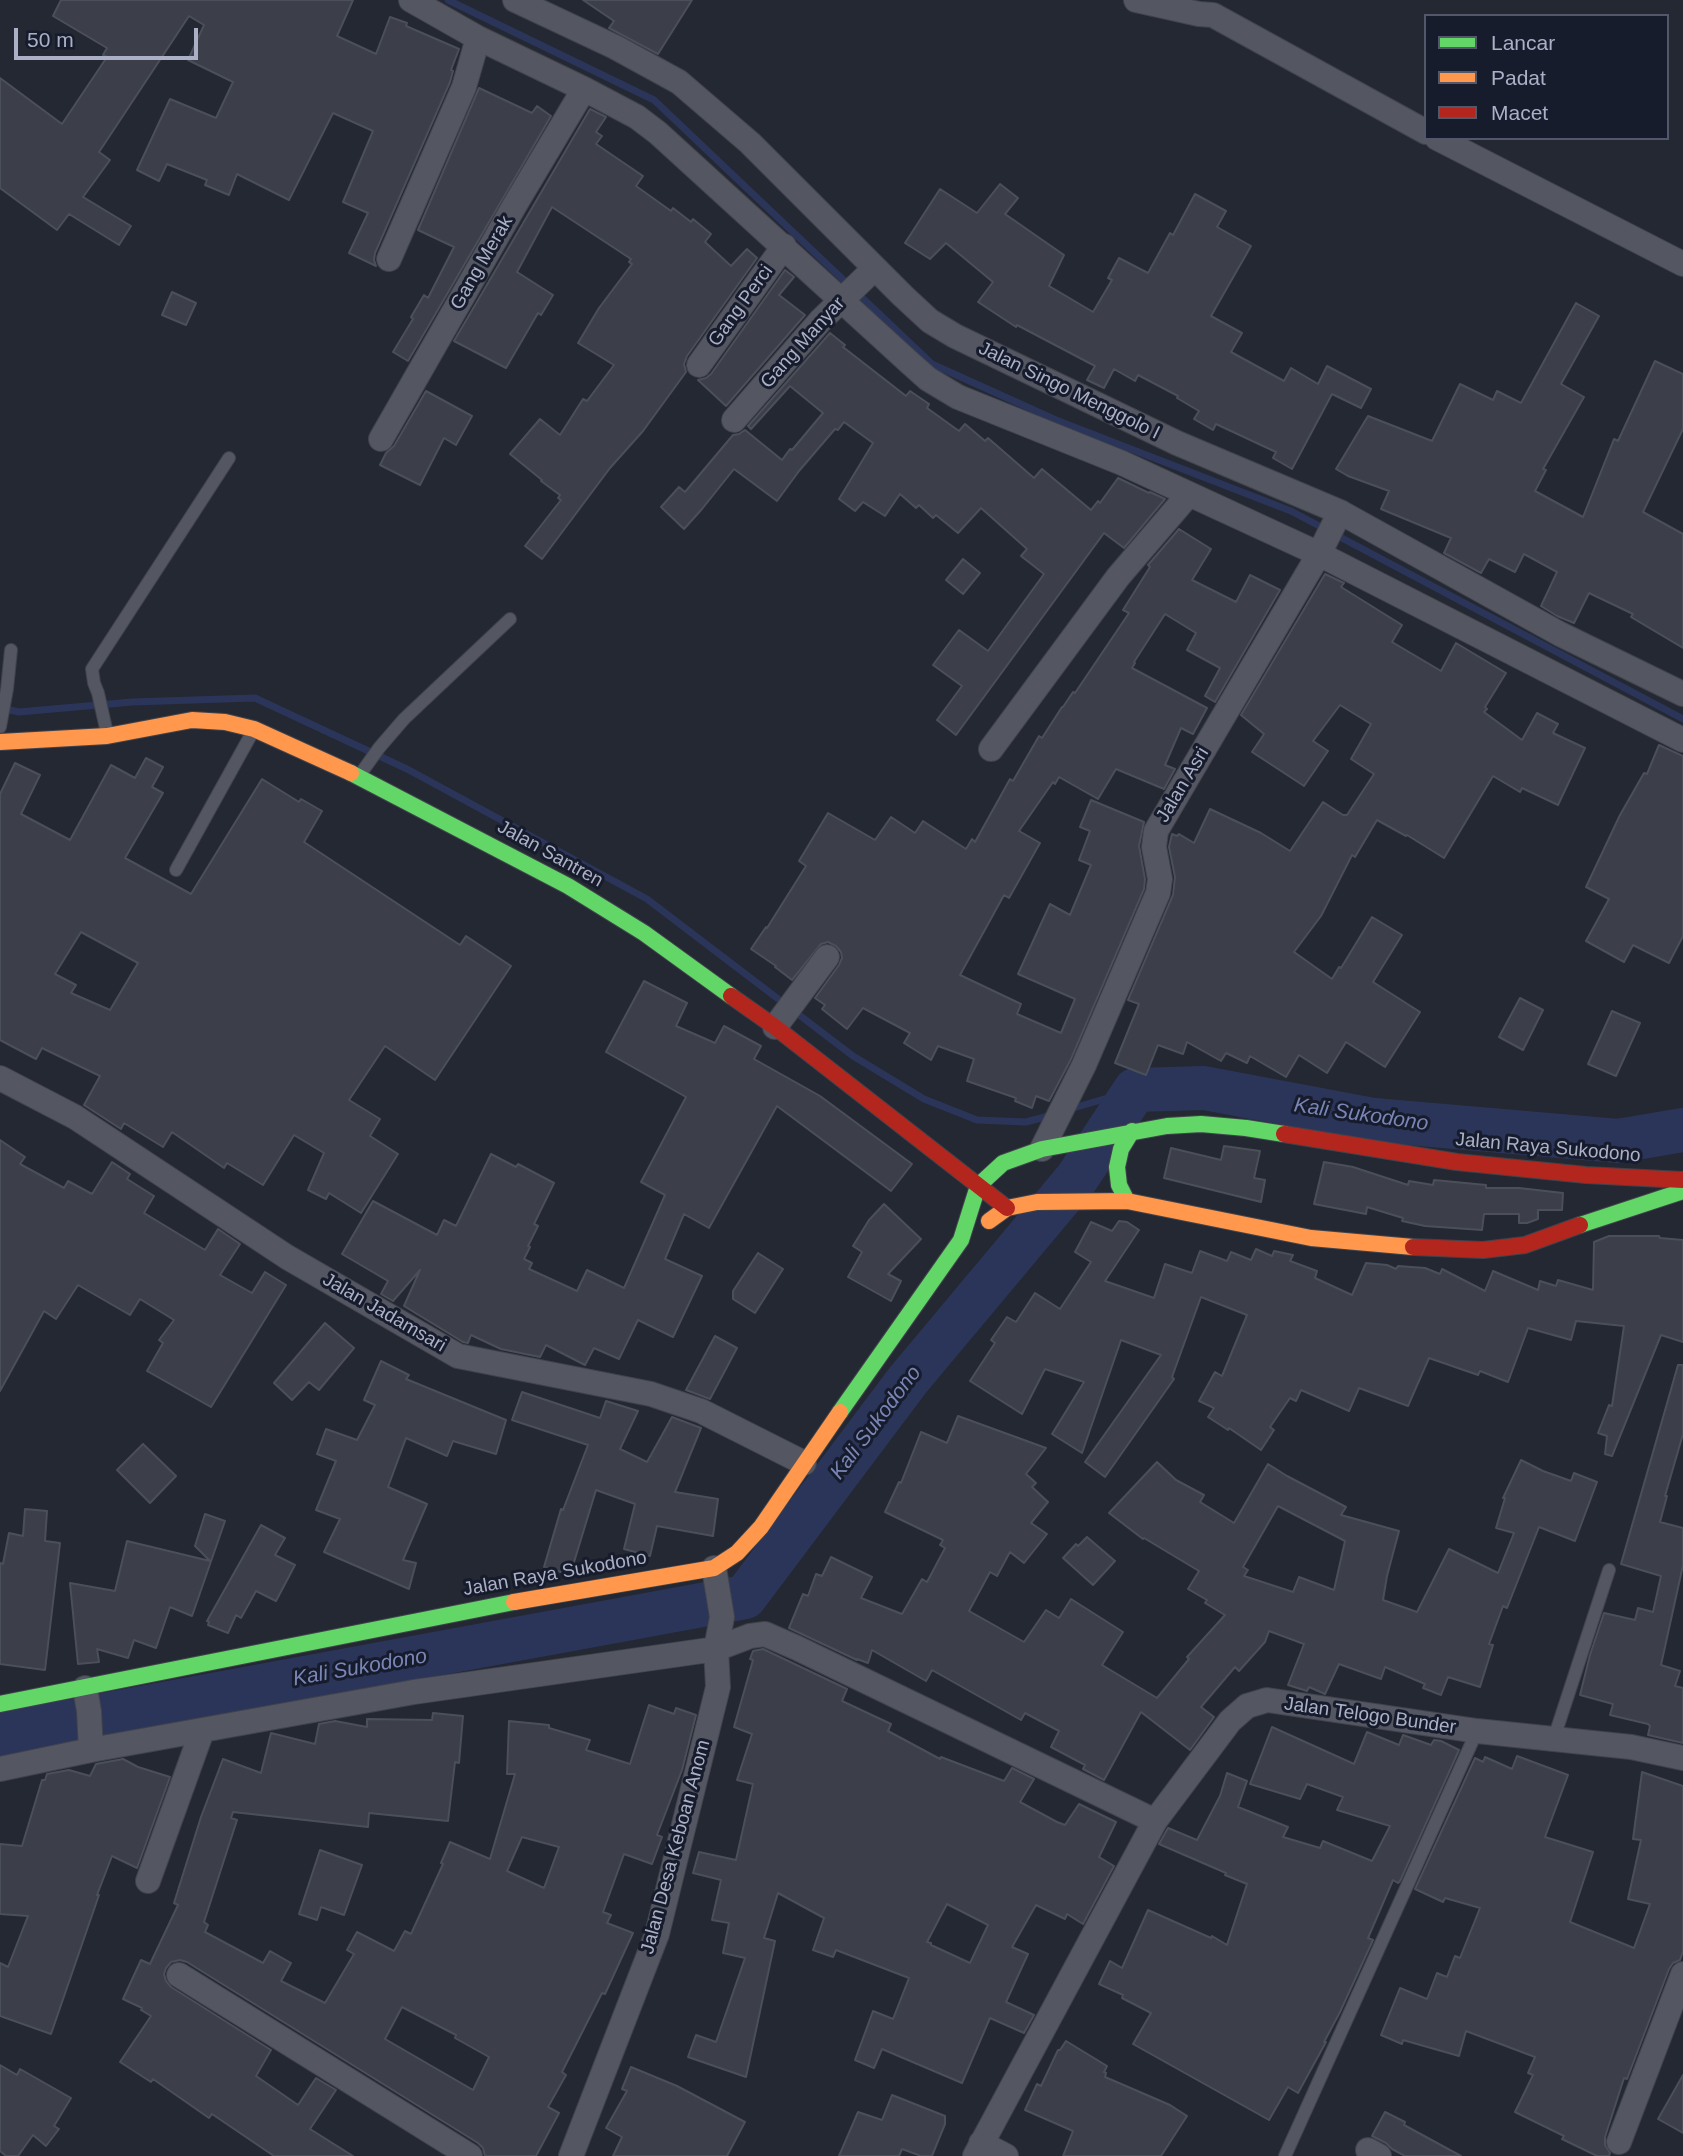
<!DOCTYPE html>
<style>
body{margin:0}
#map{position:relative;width:1683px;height:2156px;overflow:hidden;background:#242832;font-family:Arial,sans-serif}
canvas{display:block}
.legend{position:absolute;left:1424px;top:14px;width:245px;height:126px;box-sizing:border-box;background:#171c2d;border:2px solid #53576a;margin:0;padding:9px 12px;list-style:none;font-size:21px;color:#acb0c6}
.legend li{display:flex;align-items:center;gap:14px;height:35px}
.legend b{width:35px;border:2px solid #53576a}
.scale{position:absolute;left:14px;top:28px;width:184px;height:32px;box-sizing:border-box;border:4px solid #acb0c6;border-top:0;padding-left:9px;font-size:21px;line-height:24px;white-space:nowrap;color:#acb0c6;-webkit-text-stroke:5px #171c2d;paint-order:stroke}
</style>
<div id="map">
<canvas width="1683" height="2156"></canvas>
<ul class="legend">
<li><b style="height:9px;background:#63d668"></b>Lancar</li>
<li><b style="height:9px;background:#ff974d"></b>Padat</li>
<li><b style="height:9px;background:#b3261e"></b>Macet</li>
</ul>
<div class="scale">50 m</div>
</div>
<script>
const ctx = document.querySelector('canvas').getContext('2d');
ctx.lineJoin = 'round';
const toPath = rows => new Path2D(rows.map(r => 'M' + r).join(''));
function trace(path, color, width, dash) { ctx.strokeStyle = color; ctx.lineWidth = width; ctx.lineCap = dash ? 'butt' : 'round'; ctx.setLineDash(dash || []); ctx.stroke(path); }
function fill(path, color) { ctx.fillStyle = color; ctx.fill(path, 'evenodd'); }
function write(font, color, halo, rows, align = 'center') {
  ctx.font = font + ' Arial,sans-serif'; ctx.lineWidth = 6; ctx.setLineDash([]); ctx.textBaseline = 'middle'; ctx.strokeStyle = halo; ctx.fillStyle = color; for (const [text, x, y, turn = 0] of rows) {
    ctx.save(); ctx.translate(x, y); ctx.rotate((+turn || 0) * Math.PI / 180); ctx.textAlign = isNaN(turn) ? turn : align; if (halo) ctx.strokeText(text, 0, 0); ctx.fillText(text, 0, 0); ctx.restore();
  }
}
trace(toPath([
 [448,0,654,100,932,364,1056,420,1291,511,1683,719],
 [1,708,19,712,132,702,255,698,407,769,647,899,853,1056,924,1099,977,1120,1026,1122,1052,1115],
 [1070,1109,1135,1090]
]), '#2b3559', 7);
trace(toPath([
 [0,1734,745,1597,908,1380,1077,1178,1135,1090,1204,1088,1374,1120,1618,1141,1683,1130]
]), '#2b3559', 44);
const building = toPath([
 [61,0,353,0,337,36,376,54,390,17,407,23,406,26,459,49,451,70,453,71,450,82,375,253,374,260,376,266,349,253,368,213,343,202,373,131,333,113,289,200,237,174,229,195,205,185,207,180,167,164,159,181,137,170,170,99,216,118,233,82,188,60,204,25,189,16,99,152,110,160,83,197,131,226,119,245,69,214,57,230,0,188,0,78,62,124,107,57,103,55,107,48,53,16,61,0],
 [583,0,692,0,658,54,609,28,614,21,583,0],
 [479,88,532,113,537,106,551,116,408,361,393,352,413,319,411,317,424,295,428,298,454,247,418,230,479,88],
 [590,109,606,117,596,132,602,136,596,144,643,176,636,186,671,211,673,208,691,222,693,219,711,234,705,242,731,266,747,249,757,258,687,356,684,364,686,372,643,431,610,468,542,559,525,546,561,500,558,498,560,495,541,481,542,480,510,454,540,419,560,435,583,399,587,401,614,365,578,343,599,308,632,264,629,262,631,259,552,207,517,272,553,295,541,315,538,313,506,368,454,341,590,109],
 [1000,184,1018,198,1005,214,1064,255,1049,286,1093,312,1112,280,1108,278,1119,258,1148,273,1170,233,1173,235,1195,194,1226,211,1217,227,1251,246,1211,316,1242,333,1231,352,1284,381,1291,368,1318,384,1327,366,1371,389,1361,408,1332,394,1292,469,1273,458,1276,452,1216,424,1213,430,1194,419,1199,411,1177,398,1178,396,1138,375,1135,381,1114,369,1104,388,1087,380,1095,366,1017,325,1016,327,978,302,993,282,946,243,930,259,905,243,940,189,977,213,1000,184],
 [785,270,794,277,779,295,805,315,726,406,698,380,706,378,711,374,785,270],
 [172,292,196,303,186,325,162,315,172,292],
 [1576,303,1599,316,1561,384,1584,397,1543,469,1546,470,1535,491,1583,517,1614,439,1618,441,1655,361,1683,374,1683,429,1643,512,1683,534,1683,648,1631,617,1633,614,1589,593,1574,623,1557,616,1541,606,1557,572,1524,554,1515,572,1489,559,1481,573,1444,553,1451,538,1381,509,1389,491,1348,476,1336,469,1368,416,1432,441,1460,384,1493,400,1497,391,1521,403,1576,303],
 [830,333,845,345,843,347,906,396,910,391,929,404,927,408,959,431,965,424,985,441,988,438,1034,478,1042,469,1091,510,1098,501,1100,503,1118,478,1149,493,1150,492,1165,499,1124,548,1104,533,956,735,937,720,962,686,933,665,959,630,988,651,1044,574,1021,556,1027,549,981,508,958,533,936,515,933,518,919,505,916,508,900,494,885,516,863,502,855,511,839,499,873,443,844,422,838,430,835,429,799,471,777,501,734,469,702,509,684,529,661,507,679,487,685,492,733,435,739,434,745,430,782,460,790,449,792,450,823,413,790,386,751,429,748,426,830,333],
 [426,391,472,416,456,445,444,438,420,485,380,465,386,453,394,446,426,391],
 [1179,529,1211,549,1192,580,1236,602,1250,575,1280,590,1215,702,1205,696,1220,668,1187,650,1196,633,1165,614,1134,662,1135,663,1132,668,1207,708,1193,734,1181,728,1165,765,1175,769,1164,789,1116,769,1098,799,1059,777,1055,784,1053,782,1019,831,1040,843,1009,898,1004,895,960,975,1021,1004,1017,1014,1061,1033,1075,999,1018,974,1050,904,1070,915,1091,865,1079,860,1090,831,1080,827,1091,800,1144,822,1139,846,1145,879,1144,889,1071,1059,1049,1101,1036,1096,1032,1108,1015,1101,1016,1098,967,1081,974,1059,938,1046,931,1060,904,1043,910,1033,863,1008,847,1029,822,1009,825,1005,815,998,839,965,842,958,841,952,836,946,828,942,821,944,792,980,775,967,776,966,751,949,766,927,767,928,806,866,799,861,828,813,875,840,891,817,915,833,923,821,966,849,972,839,975,842,1010,779,1013,781,1039,736,1042,738,1062,707,1063,707,1073,692,1075,693,1129,613,1123,610,1150,567,1148,565,1179,529],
 [963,559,980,573,963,594,946,580,963,559],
 [1325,574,1344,583,1341,587,1402,625,1392,642,1441,671,1456,643,1506,673,1485,707,1487,709,1484,712,1522,740,1537,713,1558,724,1553,733,1585,748,1558,805,1522,788,1520,792,1493,776,1444,858,1407,835,1406,836,1377,820,1355,857,1352,855,1321,916,1294,952,1332,979,1339,967,1341,968,1372,917,1402,935,1373,982,1420,1012,1385,1067,1346,1042,1327,1073,1299,1055,1286,1077,1250,1056,1247,1063,1226,1053,1221,1061,1187,1042,1183,1054,1158,1045,1146,1075,1115,1063,1139,1004,1128,1000,1173,895,1175,877,1169,847,1172,834,1177,836,1179,834,1194,843,1210,809,1261,833,1290,851,1323,802,1343,815,1347,815,1374,774,1351,759,1371,724,1340,705,1313,741,1328,751,1304,786,1252,752,1264,734,1241,715,1325,574],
 [1659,745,1683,756,1683,936,1669,963,1633,945,1624,962,1586,941,1609,899,1586,887,1620,815,1644,773,1647,774,1659,745],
 [146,758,163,767,152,787,163,793,125,858,191,894,262,779,299,802,301,799,322,811,304,842,460,945,466,936,511,966,435,1080,385,1046,349,1100,380,1119,370,1136,398,1154,361,1213,329,1193,326,1199,308,1190,324,1153,294,1135,263,1185,227,1163,224,1168,172,1132,163,1147,124,1123,121,1129,84,1105,100,1076,42,1048,36,1059,0,1040,0,794,15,763,40,775,21,814,70,840,111,765,135,778,146,758],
 [81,932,138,963,110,1010,71,993,76,985,55,974,81,932],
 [644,981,687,1003,676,1026,715,1043,724,1026,761,1046,754,1059,820,1096,912,1164,891,1191,777,1106,709,1228,684,1214,665,1259,702,1276,673,1337,638,1320,619,1359,594,1348,585,1365,546,1345,540,1357,501,1349,471,1335,468,1343,463,1342,404,1306,420,1270,393,1301,381,1294,388,1281,342,1254,373,1201,437,1235,444,1220,456,1226,491,1154,516,1167,518,1164,554,1183,534,1224,538,1226,528,1246,530,1247,524,1259,532,1263,529,1269,577,1291,587,1270,624,1288,665,1195,641,1182,686,1097,606,1052,644,981],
 [1520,998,1543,1010,1523,1050,1499,1037,1520,998],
 [1612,1011,1640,1023,1616,1076,1588,1064,1612,1011],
 [0,1140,25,1157,20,1164,64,1188,68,1181,92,1194,112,1162,130,1174,127,1179,154,1196,144,1213,205,1250,218,1229,240,1244,220,1275,252,1293,265,1272,286,1285,211,1407,147,1371,163,1343,159,1340,174,1320,140,1299,130,1315,78,1285,56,1319,44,1311,0,1391,0,1140],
 [1224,1146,1260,1151,1254,1178,1265,1180,1261,1202,1164,1178,1171,1148,1221,1160,1224,1146],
 [1324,1162,1353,1167,1408,1185,1409,1181,1433,1185,1434,1180,1486,1185,1486,1188,1519,1188,1563,1193,1562,1210,1538,1210,1538,1219,1527,1223,1519,1223,1519,1214,1484,1214,1482,1230,1425,1226,1402,1221,1403,1218,1367,1207,1366,1214,1314,1204,1324,1162],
 [884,1204,921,1239,888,1274,901,1281,891,1301,848,1277,862,1252,853,1246,869,1220,884,1204],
 [1119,1221,1127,1222,1139,1230,1105,1281,1154,1298,1165,1264,1192,1273,1200,1251,1227,1261,1231,1252,1251,1260,1256,1249,1272,1256,1274,1251,1293,1255,1290,1261,1317,1271,1315,1278,1352,1295,1366,1263,1387,1265,1396,1269,1398,1266,1425,1268,1440,1274,1442,1269,1485,1291,1493,1271,1538,1290,1540,1281,1556,1286,1558,1280,1593,1290,1594,1242,1609,1236,1659,1236,1660,1238,1683,1240,1683,1342,1661,1335,1612,1456,1605,1454,1607,1436,1598,1433,1609,1405,1612,1406,1624,1326,1576,1321,1571,1340,1528,1328,1508,1382,1480,1371,1478,1375,1429,1358,1408,1406,1359,1388,1349,1411,1301,1390,1296,1401,1290,1398,1270,1427,1274,1430,1261,1450,1229,1428,1228,1430,1208,1417,1214,1408,1199,1401,1215,1372,1222,1376,1247,1315,1201,1297,1172,1377,1174,1379,1105,1477,1085,1462,1161,1355,1121,1340,1082,1453,1052,1434,1084,1382,1045,1369,1022,1414,970,1381,995,1343,991,1340,1007,1317,1016,1322,1035,1293,1060,1309,1091,1262,1075,1252,1091,1222,1112,1231,1119,1221],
 [758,1253,783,1269,755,1313,733,1299,733,1291,758,1253],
 [325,1323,354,1348,319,1390,309,1382,292,1400,274,1383,325,1323],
 [715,1336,737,1348,710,1399,686,1390,715,1336],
 [381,1361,409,1375,406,1379,506,1420,496,1454,453,1441,447,1456,406,1438,388,1487,427,1504,403,1560,416,1563,409,1589,324,1552,340,1519,316,1510,336,1461,317,1454,326,1429,357,1440,375,1405,364,1400,381,1361],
 [1678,1365,1683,1365,1683,1434,1665,1496,1667,1496,1660,1522,1683,1528,1683,1565,1661,1665,1680,1671,1675,1686,1683,1688,1683,1743,1648,1735,1650,1726,1648,1724,1610,1715,1613,1704,1580,1695,1590,1655,1604,1613,1635,1620,1638,1608,1653,1612,1661,1576,1621,1564,1678,1365],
 [522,1392,600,1418,606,1401,638,1411,620,1449,647,1462,672,1417,701,1428,675,1492,718,1499,713,1536,657,1526,650,1556,624,1549,635,1504,596,1490,571,1572,564,1573,544,1567,561,1509,563,1510,588,1445,512,1420,522,1392],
 [958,1416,1046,1448,1026,1474,1036,1483,1032,1487,1048,1502,1031,1523,1047,1534,1024,1563,1010,1552,997,1576,990,1572,969,1611,1024,1642,1046,1610,1059,1618,1071,1599,1123,1632,1102,1665,1157,1698,1189,1659,1187,1657,1225,1615,1205,1603,1207,1600,1188,1589,1199,1571,1144,1538,1143,1539,1109,1513,1157,1462,1176,1480,1204,1495,1200,1502,1234,1523,1268,1464,1287,1476,1346,1507,1341,1515,1399,1531,1387,1576,1383,1600,1417,1612,1449,1549,1498,1573,1514,1533,1496,1528,1505,1498,1503,1498,1521,1460,1543,1471,1571,1481,1574,1473,1597,1482,1575,1541,1539,1527,1507,1608,1503,1606,1489,1644,1493,1645,1480,1687,1448,1677,1441,1695,1423,1688,1425,1684,1385,1667,1381,1679,1339,1664,1325,1694,1309,1687,1307,1691,1304,1690,1288,1685,1304,1644,1269,1631,1265,1642,1239,1671,1235,1667,1201,1707,1214,1717,1190,1750,1141,1712,1104,1780,1083,1769,1085,1765,1051,1747,1059,1731,1025,1713,1021,1720,932,1670,926,1681,872,1650,868,1663,857,1659,857,1660,789,1628,803,1594,808,1596,816,1574,822,1576,831,1557,872,1577,861,1598,902,1614,922,1579,927,1582,945,1548,940,1545,943,1540,885,1512,899,1482,901,1483,921,1432,947,1443,958,1416],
 [1278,1506,1345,1541,1334,1590,1299,1577,1293,1592,1244,1576,1248,1570,1243,1567,1278,1506],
 [143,1444,176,1476,150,1503,117,1470,143,1444],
 [25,1509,47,1511,45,1541,60,1543,45,1670,0,1664,0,1563,3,1564,9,1533,23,1536,25,1509],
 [205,1514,225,1521,192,1616,170,1607,156,1648,134,1640,128,1658,97,1649,99,1662,78,1664,70,1583,115,1591,127,1541,210,1561,195,1546,205,1514],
 [261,1525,285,1538,275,1555,295,1565,276,1601,256,1591,241,1618,236,1615,228,1633,208,1625,209,1622,207,1621,261,1525],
 [1087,1537,1115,1561,1093,1585,1063,1558,1076,1544,1078,1546,1087,1537],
 [763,1649,847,1689,842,1701,891,1724,888,1731,940,1759,941,1757,1004,1781,1012,1768,1034,1779,1020,1802,1057,1822,1065,1825,1079,1804,1116,1822,1099,1857,1114,1866,1083,1924,1067,1914,1065,1919,1036,1905,1012,1947,1028,1954,1006,2002,1034,2015,1024,2033,990,2018,962,2083,882,2049,874,2068,855,2060,873,2011,893,2019,909,1978,836,1950,833,1957,813,1950,824,1918,778,1893,764,1938,775,1941,746,2077,688,2057,696,2035,716,2042,745,1958,723,1953,729,1923,712,1920,721,1880,693,1873,699,1852,736,1860,753,1784,737,1780,752,1734,734,1727,753,1660,750,1659,753,1651,763,1649],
 [947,1904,988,1925,970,1963,931,1945,931,1943,927,1942,947,1904],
 [649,1705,674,1714,676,1708,696,1715,682,1770,657,1835,662,1837,652,1864,624,1854,603,1912,611,1915,607,1923,633,1933,605,1994,602,1993,562,2072,566,2075,548,2107,559,2113,536,2156,485,2156,483,2148,478,2143,187,1962,180,1960,171,1962,166,1968,164,1974,166,1981,171,1987,271,2050,256,2076,298,2105,316,2078,336,2090,310,2129,353,2156,274,2156,212,2114,209,2118,153,2079,151,2082,120,2062,151,2016,141,2010,142,2008,123,1999,141,1960,150,1964,178,1905,174,1903,201,1817,223,1759,261,1773,271,1733,315,1744,319,1724,335,1721,367,1727,367,1719,432,1720,433,1713,463,1716,459,1763,455,1762,448,1821,369,1813,368,1827,233,1812,231,1818,237,1820,204,1922,208,1925,205,1932,263,1963,270,1951,291,1963,281,1981,325,2003,354,1954,347,1950,357,1932,394,1951,405,1931,411,1934,443,1864,441,1863,450,1842,490,1859,515,1774,507,1774,509,1721,549,1725,549,1728,590,1740,586,1750,630,1764,649,1705],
 [522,1837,559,1847,544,1888,507,1871,522,1837],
 [402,2007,456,2035,455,2038,489,2057,473,2090,385,2039,402,2007],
 [1272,1727,1354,1764,1367,1732,1399,1745,1403,1735,1431,1745,1434,1740,1441,1741,1459,1750,1400,1881,1398,1883,1393,1880,1368,1938,1373,1940,1340,2012,1324,2042,1326,2042,1298,2093,1288,2087,1269,2120,1133,2044,1151,2013,1122,1998,1123,1995,1099,1984,1110,1961,1122,1968,1148,1910,1211,1938,1212,1936,1227,1945,1247,1884,1225,1875,1226,1873,1159,1844,1168,1828,1197,1840,1220,1796,1227,1773,1247,1781,1238,1807,1288,1827,1283,1837,1320,1848,1323,1841,1372,1861,1390,1826,1337,1810,1343,1797,1307,1784,1300,1799,1250,1784,1272,1727],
 [1517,1756,1568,1775,1545,1837,1593,1852,1570,1922,1634,1948,1650,1904,1628,1899,1641,1840,1633,1839,1642,1772,1683,1786,1683,1951,1680,1960,1673,1963,1669,1969,1627,2079,1624,2078,1605,2137,1605,2145,1610,2153,1609,2156,1597,2156,1562,2139,1564,2136,1515,2112,1533,2075,1528,2073,1535,2057,1466,2031,1459,2056,1403,2040,1402,2044,1381,2035,1400,1988,1427,1999,1437,1973,1447,1977,1455,1956,1460,1958,1480,1908,1445,1898,1443,1902,1415,1889,1475,1758,1483,1762,1485,1757,1512,1769,1517,1756],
 [123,1759,138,1767,170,1777,137,1868,112,1856,97,1895,99,1895,51,2034,0,2016,0,1963,8,1967,28,1916,0,1914,0,1844,22,1846,42,1780,45,1780,47,1774,69,1770,90,1776,96,1764,123,1759],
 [320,1850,362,1865,344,1915,321,1907,317,1920,299,1914,320,1850],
 [1066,2041,1107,2066,1104,2072,1106,2073,1105,2077,1170,2105,1187,2116,1161,2156,1063,2156,1073,2131,1025,2110,1037,2084,1041,2086,1058,2050,1060,2050,1066,2041],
 [0,2065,17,2075,20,2069,71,2098,54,2126,59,2129,46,2146,33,2135,18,2156,6,2156,0,2151,0,2065],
 [631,2067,677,2086,745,2122,727,2156,613,2156,622,2137,606,2128,627,2091,622,2089,631,2067],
 [1683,2075,1683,2133,1658,2119,1683,2075],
 [892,2095,945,2116,945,2124,932,2156,921,2156,902,2149,899,2156,839,2156,858,2112,882,2120,892,2095],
 [1385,2112,1405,2122,1404,2125,1461,2156,1405,2156,1392,2149,1386,2143,1372,2136,1385,2112]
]);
fill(building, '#3c3e49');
trace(building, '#4b4f5a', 2);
const lane = toPath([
 [0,727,7,689,11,650],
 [107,733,98,693,94,683,92,669,229,458],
 [359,776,379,748,404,719,510,619],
 [176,870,252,733],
 [1554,1738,1609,1570],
 [1285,2156,1477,1731]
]);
const street = toPath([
 [411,0,478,38,584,89,637,117,658,133,910,363,928,379,958,397,1122,463,1319,554,1683,740],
 [515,0,615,47,679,82,750,143,903,296,930,321,955,336,1177,443,1340,512,1560,634,1683,694],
 [1136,0,1199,14,1213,15,1426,132],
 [1437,138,1683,264],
 [389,259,464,87,478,38],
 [699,365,784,246],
 [734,420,821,320,875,268],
 [381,439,516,203,584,89],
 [991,749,1118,577,1189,494],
 [775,1027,827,957],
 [0,1078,75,1117,287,1257,458,1356,651,1394,701,1411,804,1463],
 [1042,1149,1084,1065,1158,893,1160,879,1154,847,1156,831,1319,554,1340,512],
 [85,1688,89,1711,91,1750],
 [0,1769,91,1750,414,1692,716,1649,750,1636,765,1634,797,1648,1155,1821],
 [148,1881,202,1731],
 [179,1975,470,2156],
 [1619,2142,1683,1974],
 [981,2143,1006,2156],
 [1368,2150,1379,2156],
 [571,2156,657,1934,718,1687,716,1649,722,1617,714,1568],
 [975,2156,1155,1821,1230,1721,1247,1706,1267,1700,1477,1731,1631,1747,1683,1758]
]);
const fast = toPath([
 [351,773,568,886,644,933,731,996],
 [1127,1201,1119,1185,1117,1167,1121,1149,1132,1131],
 [1580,1225,1683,1191],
 [840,1412,961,1240,978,1186,1003,1163,1042,1149,1167,1126,1201,1124,1246,1128,1284,1134],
 [0,1704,514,1602]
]);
const slow = toPath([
 [0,742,107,736,192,720,225,722,254,729,351,773],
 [989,1221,1007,1208,1037,1202,1127,1201,1311,1238,1413,1247],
 [514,1602,714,1568,737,1553,761,1527,840,1412]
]);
const jam = toPath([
 [731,996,775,1027,1007,1208],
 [1284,1134,1457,1162,1586,1175,1683,1180],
 [1413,1247,1483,1250,1525,1245,1580,1225]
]);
trace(lane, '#40434c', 14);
trace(street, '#40434c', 26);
trace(fast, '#40434c', 18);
trace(slow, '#40434c', 18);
trace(jam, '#40434c', 18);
trace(lane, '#545662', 12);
trace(street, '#545662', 24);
trace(fast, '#63d668', 16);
trace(slow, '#ff974d', 16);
trace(jam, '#b3261e', 16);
write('19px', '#acb0c6', '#171c2d', [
 ["Gang Merak",482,263,-60],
 ["Gang Perci",741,306,-54],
 ["Gang Manyar",803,343,-48],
 ["Jalan Singo Menggolo I",1069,391,26],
 ["Jalan Asri",1183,785,-59],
 ["Jalan Santren",550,854,29],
 ["Jalan Raya Sukodono",1548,1148,5],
 ["Jalan Jadamsari",384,1313,30],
 ["Jalan Raya Sukodono",555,1574,-10],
 ["Jalan Telogo Bunder",1370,1716,8],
 ["Jalan Desa Keboan Anom",676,1847,-75]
]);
write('italic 21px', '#7985b5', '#171c2d', [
 ["Kali Sukodono",1361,1115,8],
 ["Kali Sukodono",876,1423,-53],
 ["Kali Sukodono",360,1668,-10]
]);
</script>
